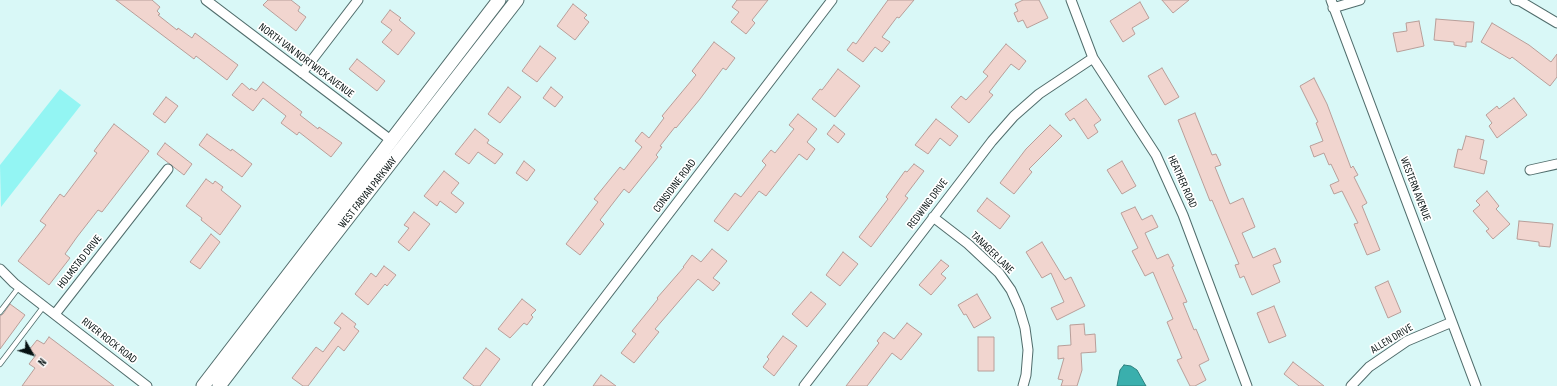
<!DOCTYPE html>
<style>
body{margin:0}
#map{position:relative;width:1557px;height:386px;overflow:hidden;background:#d9f8f7;font-family:"Sofia Sans Condensed",sans-serif}
canvas{display:block}
.north{position:absolute;left:12px;top:334px;width:40px;height:40px;-webkit-text-stroke:3px #fff;paint-order:stroke;rotate:129deg;font-size:11px;font-weight:700;line-height:16px;text-align:center;color:#071212}
.north::after{content:'';display:block;margin:auto;width:14px;height:18px;background:#071212;clip-path:polygon(50% 0,100% 100%,50% 72%,0 100%)}
</style>
<div id="map">
<canvas width="1557" height="386"></canvas>
<div class="north">N</div>
</div>
<script>
const ctx = document.querySelector('canvas').getContext('2d');
ctx.lineJoin = 'round';
function fill(path, color) { ctx.fillStyle = color; ctx.fill(path, 'evenodd'); }
const toPath = rows => new Path2D(rows.map(r => 'M' + r).join(''));
function trace(path, color, width, dash) { ctx.strokeStyle = color; ctx.lineWidth = width; ctx.lineCap = dash ? 'butt' : 'round'; ctx.setLineDash(dash || []); ctx.stroke(path); }
function write(font, color, halo, rows, align = 'center') {
  ctx.font = font + ' "Sofia Sans Condensed",sans-serif'; ctx.lineWidth = 3.5; ctx.setLineDash([]); ctx.textBaseline = 'middle'; ctx.strokeStyle = halo; ctx.fillStyle = color; for (const [text, x, y, turn = 0] of rows) {
    ctx.save(); ctx.translate(x, y); ctx.rotate((+turn || 0) * Math.PI / 180); ctx.textAlign = isNaN(turn) ? turn : align; if (halo) ctx.strokeText(text, 0, 0); ctx.fillText(text, 0, 0); ctx.restore();
  }
}
fill(toPath([
 [60,89,81,105,1,207,0,165]
]), '#93f5f3');
const water = toPath([
 [1124,365,1131,366,1137,370,1146,386,1117,386,1120,370,1124,365]
]);
fill(water, '#3aafad');
trace(water, '#2b807e', 1);
const building = toPath([
 [116,0,152,0,160,7,157,11,160,14,158,15,177,30,178,28,192,38,195,33,238,65,227,80,196,56,194,59,116,0],
 [268,0,291,0,300,7,298,11,306,17,296,31,263,5,268,0],
 [737,0,768,0,752,20,755,23,746,34,731,22,739,12,732,7,737,0],
 [888,0,914,0,899,18,897,17,882,37,890,42,882,52,875,47,863,62,847,50,853,42,856,44,888,0],
 [1023,0,1039,0,1048,18,1027,28,1023,20,1018,22,1014,13,1018,11,1015,4,1023,0],
 [1162,0,1189,0,1173,13,1162,0],
 [1140,2,1149,18,1132,28,1135,34,1123,42,1110,21,1140,2],
 [573,4,587,15,584,18,589,22,575,40,557,26,573,4],
 [390,10,401,18,399,20,415,33,398,55,382,42,392,30,381,22,390,10],
 [1436,19,1474,22,1472,42,1466,42,1466,47,1454,45,1454,42,1434,40,1436,19],
 [1419,21,1424,46,1397,52,1393,33,1407,31,1406,23,1419,21],
 [1492,23,1529,45,1551,62,1557,54,1557,77,1550,86,1512,57,1510,59,1481,42,1492,23],
 [714,42,735,58,726,70,723,68,700,99,676,128,675,127,660,146,662,147,656,155,658,157,629,193,624,189,600,220,604,224,580,255,566,244,598,202,594,199,620,167,624,170,642,147,635,141,642,132,649,138,664,118,662,116,696,75,692,71,714,42],
 [1006,44,1026,61,1019,70,1011,64,989,92,993,95,969,123,951,107,961,96,966,100,988,76,983,72,1006,44],
 [540,46,556,58,537,82,522,71,540,46],
 [357,59,385,81,377,91,349,69,357,59],
 [1162,68,1179,97,1165,105,1148,76,1162,68],
 [838,69,860,86,835,117,812,99,820,89,822,90,838,69],
 [1314,78,1327,104,1351,168,1353,166,1358,175,1354,177,1367,203,1362,206,1380,250,1367,255,1354,224,1358,223,1342,191,1334,194,1330,185,1339,181,1331,164,1329,165,1324,153,1314,157,1310,146,1323,141,1316,123,1318,122,1300,86,1314,78],
 [263,82,302,112,300,115,318,129,319,127,342,143,331,157,299,132,297,135,281,123,286,116,263,98,253,111,232,95,242,83,250,90,251,88,256,91,263,82],
 [508,87,521,97,500,123,488,114,508,87],
 [551,87,563,97,555,107,543,98,551,87],
 [166,97,178,106,165,123,153,114,166,97],
 [1514,98,1527,115,1497,138,1489,126,1492,123,1486,115,1497,106,1499,109,1514,98],
 [1086,99,1101,120,1094,125,1098,132,1088,139,1074,118,1070,121,1065,114,1086,99],
 [1195,113,1212,155,1216,154,1221,165,1215,167,1230,204,1243,198,1255,227,1242,233,1253,258,1275,248,1281,262,1273,265,1280,282,1252,295,1244,276,1240,278,1235,265,1239,264,1212,200,1210,201,1178,120,1195,113],
 [798,114,817,129,807,142,815,149,807,160,799,154,766,196,759,191,728,231,714,221,735,193,741,197,766,165,762,161,771,150,775,153,794,129,789,125,798,114],
 [936,119,958,136,950,146,940,138,928,154,915,145,936,119],
 [114,124,149,151,102,212,98,210,77,237,65,254,70,258,49,285,18,261,46,225,40,221,60,194,64,197,97,153,94,151,114,124],
 [834,125,845,134,838,143,827,134,834,125],
 [1050,125,1062,136,1029,169,1032,172,1014,194,1000,183,1026,149,1050,125],
 [475,129,489,140,487,143,503,154,495,164,478,152,469,164,455,154,475,129],
 [207,134,231,151,232,149,252,164,242,177,199,145,207,134],
 [1466,136,1484,140,1480,159,1487,161,1484,174,1454,167,1458,149,1462,150,1466,136],
 [165,143,192,164,184,175,157,154,165,143],
 [524,161,535,170,527,181,516,173,524,161],
 [1122,161,1136,186,1122,194,1107,170,1122,161],
 [914,164,924,171,905,196,908,198,871,247,859,237,888,199,886,197,905,171,907,172,914,164],
 [444,171,459,183,451,193,464,203,456,213,440,201,437,206,424,196,444,171],
 [206,179,213,184,215,181,223,187,221,190,241,206,220,235,201,220,202,218,186,206,206,179],
 [1487,191,1499,206,1496,209,1510,224,1493,239,1486,231,1489,229,1473,211,1480,205,1476,201,1487,191],
 [987,198,1010,216,1000,229,977,211,987,198],
 [1135,207,1142,220,1152,215,1158,227,1145,233,1157,259,1168,254,1174,266,1172,267,1187,302,1183,303,1194,330,1196,329,1209,360,1199,365,1206,380,1195,386,1190,386,1177,360,1182,358,1167,322,1173,319,1153,272,1145,276,1132,251,1138,248,1121,213,1135,207],
 [414,212,430,224,409,251,398,242,409,228,404,225,414,212],
 [1519,221,1553,224,1550,247,1539,246,1539,242,1517,239,1519,221],
 [211,234,220,242,200,269,190,262,211,234],
 [1042,242,1065,280,1071,277,1085,306,1057,320,1051,308,1064,302,1051,273,1042,278,1026,252,1042,242],
 [712,249,727,261,713,278,720,283,713,291,698,279,655,329,659,332,634,363,621,353,636,334,632,331,658,299,657,298,684,267,683,267,692,255,701,262,712,249],
 [843,252,858,264,840,286,826,275,843,252],
 [941,260,949,266,941,274,946,278,931,295,919,285,941,260],
 [384,266,396,275,387,286,385,284,368,305,355,294,371,273,376,277,384,266],
 [1388,281,1401,312,1388,318,1375,287,1388,281],
 [811,292,826,304,807,327,792,314,811,292],
 [977,294,991,318,974,328,966,314,964,315,958,305,977,294],
 [522,299,536,310,531,315,533,317,527,325,524,323,510,338,498,329,522,299],
 [10,304,25,315,0,349,0,316,3,314,10,304],
 [1274,306,1286,336,1269,343,1257,313,1274,306],
 [342,313,356,324,354,327,359,331,344,351,338,346,308,386,303,386,292,378,316,347,323,352,341,328,334,323,342,313],
 [907,323,922,334,901,360,892,353,867,386,846,386,879,343,877,341,884,332,894,339,907,323],
 [1084,324,1085,335,1095,334,1096,352,1081,353,1082,370,1077,386,1061,386,1063,380,1058,379,1064,358,1058,359,1058,346,1071,345,1070,325,1084,324],
 [783,336,797,346,774,376,763,367,769,359,767,357,783,336],
 [49,337,114,386,22,386,35,368,29,364,36,355,29,350,37,340,44,344,49,337],
 [978,337,994,337,994,371,978,371,978,337],
 [486,348,500,359,480,386,474,386,463,378,486,348],
 [1293,362,1324,386,1299,386,1284,374,1293,362],
 [601,375,616,386,593,386,601,375]
]);
fill(building, '#f1d5cf');
trace(building, '#b89e99', 1);
const service = toPath([
 [0,312,19,287],
 [0,364,44,306]
]);
const minor = toPath([
 [206,0,392,141],
 [1071,0,1093,58,1156,155,1183,215,1247,386],
 [1331,0,1476,386],
 [1515,0,1520,1,1557,23],
 [1333,8,1360,0],
 [302,73,358,0],
 [1530,170,1557,164],
 [933,217,968,244,999,273,1011,290,1019,308,1025,328,1028,350,1026,375,1023,386],
 [0,269,14,283,147,386],
 [55,314,168,169],
 [537,386,832,0],
 [804,386,992,141,1014,116,1039,94,1093,58],
 [1351,386,1369,367,1407,341,1452,322]
]);
const secondary = toPath([
 [203,386,499,0],
 [219,386,312,264,517,0]
]);
trace(service, '#516d6c', 6);
trace(minor, '#516d6c', 11);
trace(secondary, '#516d6c', 15);
trace(service, '#fff', 4.5);
trace(minor, '#fff', 9);
trace(secondary, '#fff', 13);
write('11px', '#071212', '#fff', [
 ["NORTH VAN NORTWICK AVENUE",306,61,37],
 ["HEATHER ROAD",1182,182,66],
 ["CONSIDINE ROAD",675,186,-53],
 ["WESTERN AVENUE",1415,189,69],
 ["WEST FABYAN PARKWAY",368,193,-52],
 ["REDWING DRIVE",928,204,-53],
 ["TANAGER LANE",992,253,44],
 ["HOLMSTAD DRIVE",80,262,-52],
 ["ALLEN DRIVE",1392,339,-31],
 ["RIVER ROCK ROAD",109,341,38]
]);
</script>
